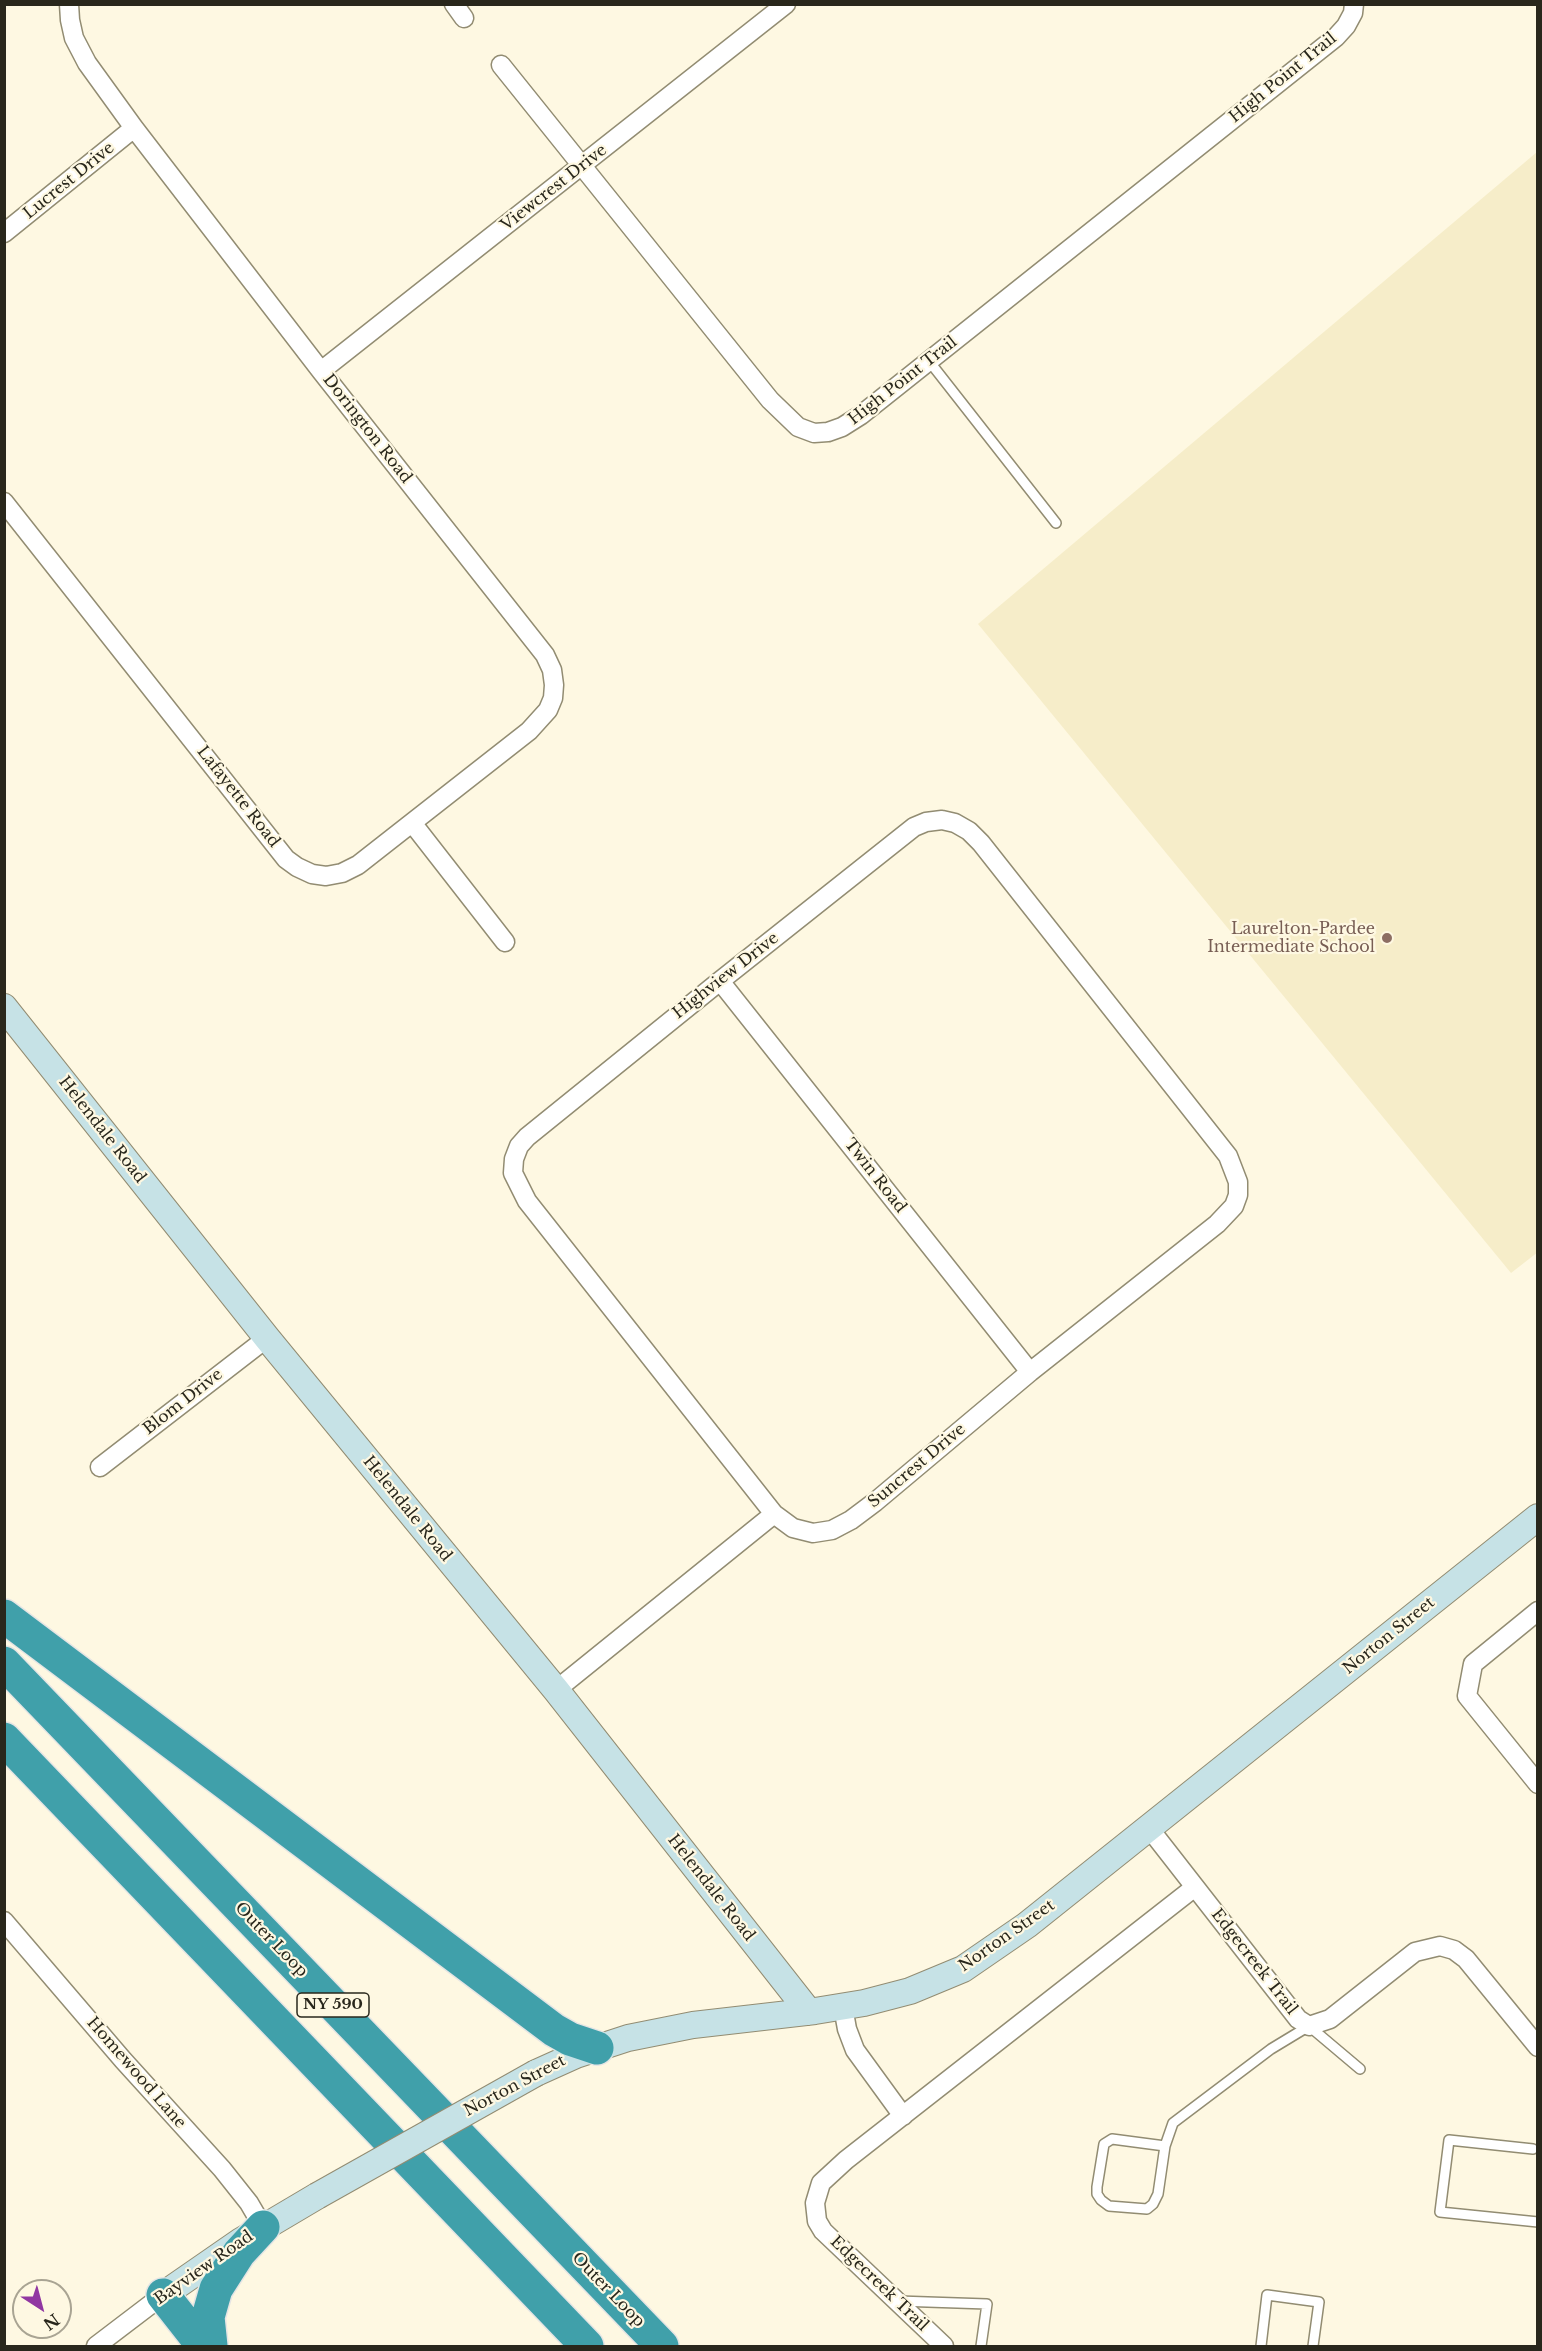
<!DOCTYPE html>
<style>
body{margin:0}
#map{position:relative;width:1542px;height:2351px;overflow:hidden;background:#fef8e2;font-family:"Libre Baskerville",serif}
canvas{display:block}
.frame{position:absolute;inset:0;border:6px solid #29271c;pointer-events:none}
.north{position:absolute;left:12px;top:2279px;width:60px;height:60px;box-sizing:border-box;background:#fef8e2;border:2px solid #a9a493;border-radius:50%;rotate:144deg;font-size:16px;font-weight:700;line-height:24px;text-align:center;color:#29271c}
.north::after{content:'';display:block;margin:auto;width:21px;height:27px;background:#9137a2;clip-path:polygon(50% 0,100% 100%,50% 72%,0 100%)}
</style>
<div id="map">
<canvas width="1542" height="2351"></canvas>
<div class="frame"></div>
<div class="north">N</div>
</div>
<script>
const ctx = document.querySelector('canvas').getContext('2d');
ctx.lineJoin = 'round';
function fill(path, color) { ctx.fillStyle = color; ctx.fill(path, 'evenodd'); }
const toPath = rows => new Path2D(rows.map(r => 'M' + r).join(''));
function trace(path, color, width, dash) { ctx.strokeStyle = color; ctx.lineWidth = width; ctx.lineCap = dash ? 'butt' : 'round'; ctx.setLineDash(dash || []); ctx.stroke(path); }
function write(font, color, halo, rows, align = 'center') {
  ctx.font = font + ' "Libre Baskerville",serif'; ctx.lineWidth = 4.5; ctx.setLineDash([]); ctx.textBaseline = 'middle'; ctx.strokeStyle = halo; ctx.fillStyle = color; for (const [text, x, y, turn = 0] of rows) {
    ctx.save(); ctx.translate(x, y); ctx.rotate((+turn || 0) * Math.PI / 180); ctx.textAlign = isNaN(turn) ? turn : align; if (halo) ctx.strokeText(text, 0, 0); ctx.fillText(text, 0, 0); ctx.restore();
  }
}
fill(toPath([
 [1537,152,1538,1252,1511,1273,978,624]
]), '#f6edc9');
const lane = toPath([
 [929,361,1056,523],
 [1165,2146,1112,2139,1104,2144,1097,2187,1097,2194,1101,2200,1109,2206,1147,2209,1153,2204,1158,2194,1165,2146,1173,2123,1271,2049,1309,2026,1360,2069],
 [1533,2149,1449,2140,1440,2212,1538,2222],
 [898,2301,987,2304,981,2346],
 [1261,2346,1267,2295,1319,2302,1313,2346]
]);
const street = toPath([
 [454,4,464,18],
 [501,65,770,400,798,427,814,433,828,432,842,427,861,415,1336,37,1346,26,1353,13,1354,4],
 [4,233,134,128],
 [321,371,786,4],
 [4,502,286,859,297,867,312,874,326,876,342,873,358,865,529,731,548,710,553,698,554,685,552,670,545,655,321,371,134,128,87,63,74,38,70,20,69,4],
 [942,820,955,823,969,831,981,843,1228,1156,1238,1182,1238,1195,1234,1206,1217,1224,1030,1372,875,1502,851,1520,832,1530,813,1533,793,1528,774,1514,527,1201,513,1173,514,1159,519,1146,527,1137,720,981,914,827,926,822,942,820],
 [413,824,505,942],
 [720,981,1030,1372],
 [100,1467,267,1338],
 [1538,1611,1473,1664,1467,1696,1538,1784],
 [556,1690,774,1514],
 [1149,1828,1298,2019,1309,2026,1330,2019,1415,1952,1440,1946,1454,1950,1466,1959,1538,2047],
 [4,1921,123,2060,222,2169,249,2203,263,2227],
 [843,2007,847,2029,855,2050,903,2116],
 [96,2346,163,2295],
 [944,2346,823,2231,817,2221,815,2203,821,2183,846,2160,1195,1887]
]);
const secondary = toPath([
 [4,1007,267,1338,556,1690,809,2012],
 [536,2073,576,2055,628,2038,693,2025,815,2011,864,2003,910,1991,963,1969,1027,1925,1538,1517],
 [163,2295,241,2241,317,2196]
]);
const highway = toPath([
 [4,1616,554,2030,570,2039,597,2048],
 [4,1663,662,2346],
 [4,1739,587,2346],
 [163,2295,203,2346],
 [211,2346,208,2317,216,2289,239,2253,263,2227]
]);
trace(lane, '#928c72', 12);
trace(street, '#928c72', 21);
trace(secondary, '#928c72', 28);
trace(highway, '#e5e5e4', 36);
trace(lane, '#fff', 9);
trace(street, '#fff', 18);
trace(secondary, '#c6e2e6', 26);
trace(highway, '#40a0aa', 33);
const secondaryBridge = toPath([
 [317,2196,536,2073]
]);
trace(secondaryBridge, '#928c72', 28, []);
trace(secondaryBridge, '#c6e2e6', 26);
for (const [x, y, r, color] of [
 [1387,938,6,"#8d6e63"]
]) { const dot = new Path2D(); dot.arc(x, y, r, 0, 2 * Math.PI); ctx.fillStyle = color; ctx.fill(dot); trace(dot, '#fef8e2', 2); }
for (const [x, y, w] of [
 [333,2005,72]
]) { const box = new Path2D(); box.roundRect(x - w / 2, y - 12, w, 24, 4.5); ctx.fillStyle = '#fef8e2'; ctx.fill(box); trace(box, '#29271c', 1.5); }
write('bold 15px', '#29271c', null, [
 ["NY 590",333,2005]
]);
write('16px', '#29271c', '#fef8e2', [
 ["High Point Trail",1283,78,-39],
 ["Lucrest Drive",69,181,-39],
 ["Viewcrest Drive",554,188,-38],
 ["High Point Trail",903,381,-38],
 ["Dorington Road",367,429,52],
 ["Lafayette Road",238,797,52],
 ["Highview Drive",726,976,-38],
 ["Helendale Road",102,1130,52],
 ["Twin Road",875,1176,52],
 ["Blom Drive",183,1402,-38],
 ["Suncrest Drive",917,1466,-40],
 ["Helendale Road",407,1509,51],
 ["Norton Street",1389,1636,-39],
 ["Helendale Road",711,1888,52],
 ["Norton Street",1007,1936,-35],
 ["Outer Loop",271,1940,46],
 ["Edgecreek Trail",1254,1962,52],
 ["Homewood Lane",136,2073,49],
 ["Norton Street",515,2086,-28],
 ["Bayview Road",204,2268,-35],
 ["Edgecreek Trail",879,2284,44],
 ["Outer Loop",608,2290,46]
]);
write('16px', '#785e54', '#fef8e2', [
 ["Laurelton-Pardee",1375,929],
 ["Intermediate School",1375,947]
], 'right');
</script>
